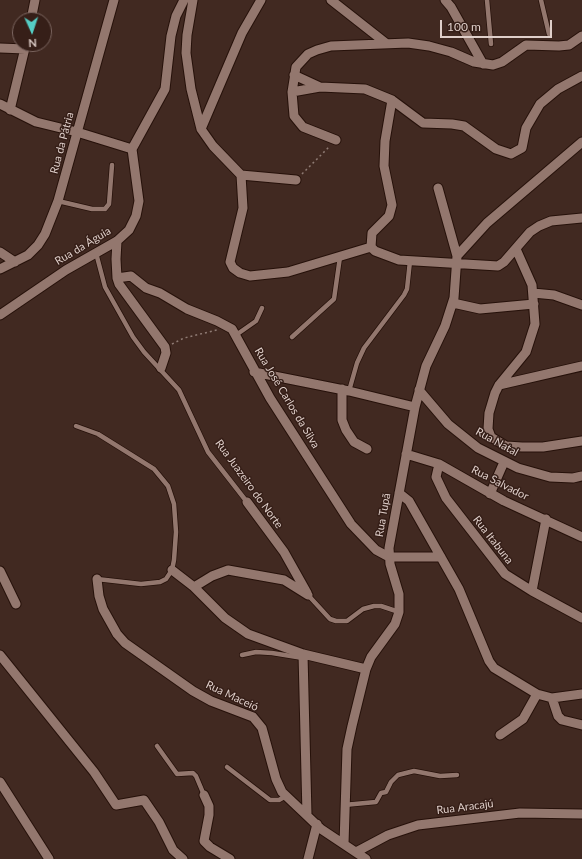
<!DOCTYPE html>
<meta charset="utf-8">
<style>
body{margin:0}
#map{position:relative;width:582px;height:859px;overflow:hidden;background:#412921;font-family:Lato,sans-serif}
canvas{display:block}
.north{position:absolute;left:12px;top:12px;width:40px;height:40px;box-sizing:border-box;background:#361f18;border:1px solid #7a655f;border-radius:50%;rotate:177deg;font-size:11px;font-weight:700;line-height:16px;text-align:center;color:#dfcfca}
.north::after{content:'';display:block;margin:auto;width:14px;height:18px;background:#55cec5;clip-path:polygon(50% 0,100% 100%,50% 72%,0 100%)}
.scale{position:absolute;left:440px;top:20px;width:112px;height:18px;box-sizing:border-box;border:2px solid #dfcfca;border-top:0;padding-left:5px;font-size:12px;line-height:14px;white-space:nowrap;color:#dfcfca;-webkit-text-stroke:3px #361f18;paint-order:stroke}
</style>
<div id="map">
<canvas width="582" height="859"></canvas>
<div class="north">N</div>
<div class="scale">100 m</div>
</div>
<script>
const ctx = document.querySelector('canvas').getContext('2d');
ctx.lineJoin = 'round';
const toPath = rows => new Path2D(rows.map(r => 'M' + r).join(''));
function trace(path, color, width, dash) { ctx.strokeStyle = color; ctx.lineWidth = width; ctx.lineCap = dash ? 'butt' : 'round'; ctx.setLineDash(dash || []); ctx.stroke(path); }
function write(font, color, halo, rows, align = 'center') {
  ctx.font = font + ' Lato,sans-serif'; ctx.lineWidth = 3; ctx.setLineDash([]); ctx.textBaseline = 'middle'; ctx.strokeStyle = halo; ctx.fillStyle = color; for (const [text, x, y, turn = 0] of rows) {
    ctx.save(); ctx.translate(x, y); ctx.rotate((+turn || 0) * Math.PI / 180); ctx.textAlign = isNaN(turn) ? turn : align; if (halo) ctx.strokeText(text, 0, 0); ctx.fillText(text, 0, 0); ctx.restore();
  }
}
const lane = toPath([
 [487,0,491,44],
 [541,0,549,34],
 [58,201,92,209,105,209,109,204,112,165],
 [96,253,105,287,133,337,144,352,179,390,208,452,247,502],
 [236,335,256,321,262,308],
 [292,337,334,299,340,257],
 [349,391,357,363,364,348,404,295,407,289,410,261],
 [76,426,98,434,154,469,168,486,174,504,176,532,174,560,172,570,166,579,160,582,141,584,97,579],
 [308,595,330,619,336,621,347,621,363,609,374,606,381,606,399,612],
 [242,655,256,652,272,653,303,658],
 [157,746,177,774,193,773,196,776,204,795],
 [227,767,270,800,279,800,286,796],
 [344,805,376,802,381,793,386,792,391,782,398,775,414,771,440,776,457,775]
]);
const street = toPath([
 [193,0,187,35,186,53,191,89,201,129,213,146,241,175,296,180],
 [331,0,387,44],
 [445,0,451,7,483,64],
 [31,20,35,0],
 [0,48,25,49],
 [294,75,320,87],
 [292,92,320,87,365,89,392,100,423,123,452,124,464,126,496,149,511,154,522,148,526,128,540,104,558,89,582,76],
 [392,100,385,141,384,166,392,205,389,216,372,233,371,247,375,251,399,260,498,266,504,262,530,232,539,226,551,221,582,218],
 [0,104,36,122,77,132,132,149],
 [10,110,26,44],
 [201,129,242,33,261,0],
 [336,140,303,127,294,116,292,92,296,67,308,54,317,50,331,46,408,43,429,46,451,52,474,62,493,65,502,62,526,45,559,46,569,45,582,36],
 [132,149,165,89,171,36,176,16,184,0],
 [241,175,243,208,230,262,233,268,240,273,250,276,288,272,371,247],
 [117,241,116,259,117,278,119,284,165,347,166,353,161,368],
 [516,249,532,285,535,324,526,352,499,385,495,393,489,413,488,429,491,437,506,446,522,447,543,447,582,441],
 [0,252,15,262],
 [457,256,487,223,582,142],
 [0,269,28,255,38,245,45,234,58,201,114,0],
 [117,278,131,276,146,288,160,293,187,309,217,321,232,329,270,398,351,524,376,550,389,557,441,557],
 [533,293,554,295,582,305],
 [453,303,480,309,534,304],
 [0,315,66,270,117,241,129,230,136,216,139,201,132,149],
 [254,372,349,391,415,407],
 [499,385,582,366],
 [342,389,342,420,346,430,354,442,367,449],
 [419,390,448,424,478,448,518,468,550,477,573,478,582,476],
 [406,454,439,464,504,501,582,537],
 [439,464,436,477,446,498,505,574,532,591,582,618],
 [399,493,409,501,459,589,489,661,494,668,537,694,552,698,582,694],
 [490,494,504,462],
 [247,502,284,552,307,593],
 [172,570,194,587,225,618,248,634,303,654,366,669],
 [0,571,16,604],
 [97,579,99,596,103,609,117,634,125,643,193,691,211,701,253,717,262,728,276,779,282,792,321,829,366,859],
 [194,587,212,576,228,570,284,580,308,595],
 [532,591,546,519],
 [303,654,307,815],
 [0,655,94,772,116,805,144,800,159,822,173,850,183,859],
 [552,698,558,716,562,720,582,725],
 [500,735,523,719,537,694],
 [0,782,49,859],
 [204,795,209,806,209,815,204,841,210,847,230,859],
 [344,844,347,749,352,726,366,669,371,657,395,624,399,612,399,594,390,564,389,548,415,407,426,366,445,326,454,298,457,256,438,188],
 [356,852,388,835,418,825,520,813,582,814],
 [308,859,317,824]
]);
trace(lane, '#26110a', 6);
trace(street, '#26110a', 11);
trace(toPath([
 [302,174,330,146],
 [172,344,184,338,217,330]
]), '#8f7b74', 1.5, [2, 3]);
trace(lane, '#93776e', 4.5);
trace(street, '#93776e', 9);
write('11px', '#dfcfca', '#361f18', [
 ["Rua da Pátria",62,143,-75],
 ["Rua da Águia",83,246,-31],
 ["Rua José Carlos da Silva",287,398,59],
 ["Rua Natal",497,442,29],
 ["Rua Salvador",500,483,27],
 ["Rua Juazeiro do Norte",249,484,54],
 ["Rua Tupã",383,515,-80],
 ["Rua Itabuna",493,540,52],
 ["Rua Maceió",232,696,25],
 ["Rua Aracajú",465,807,-7]
]);
</script>
